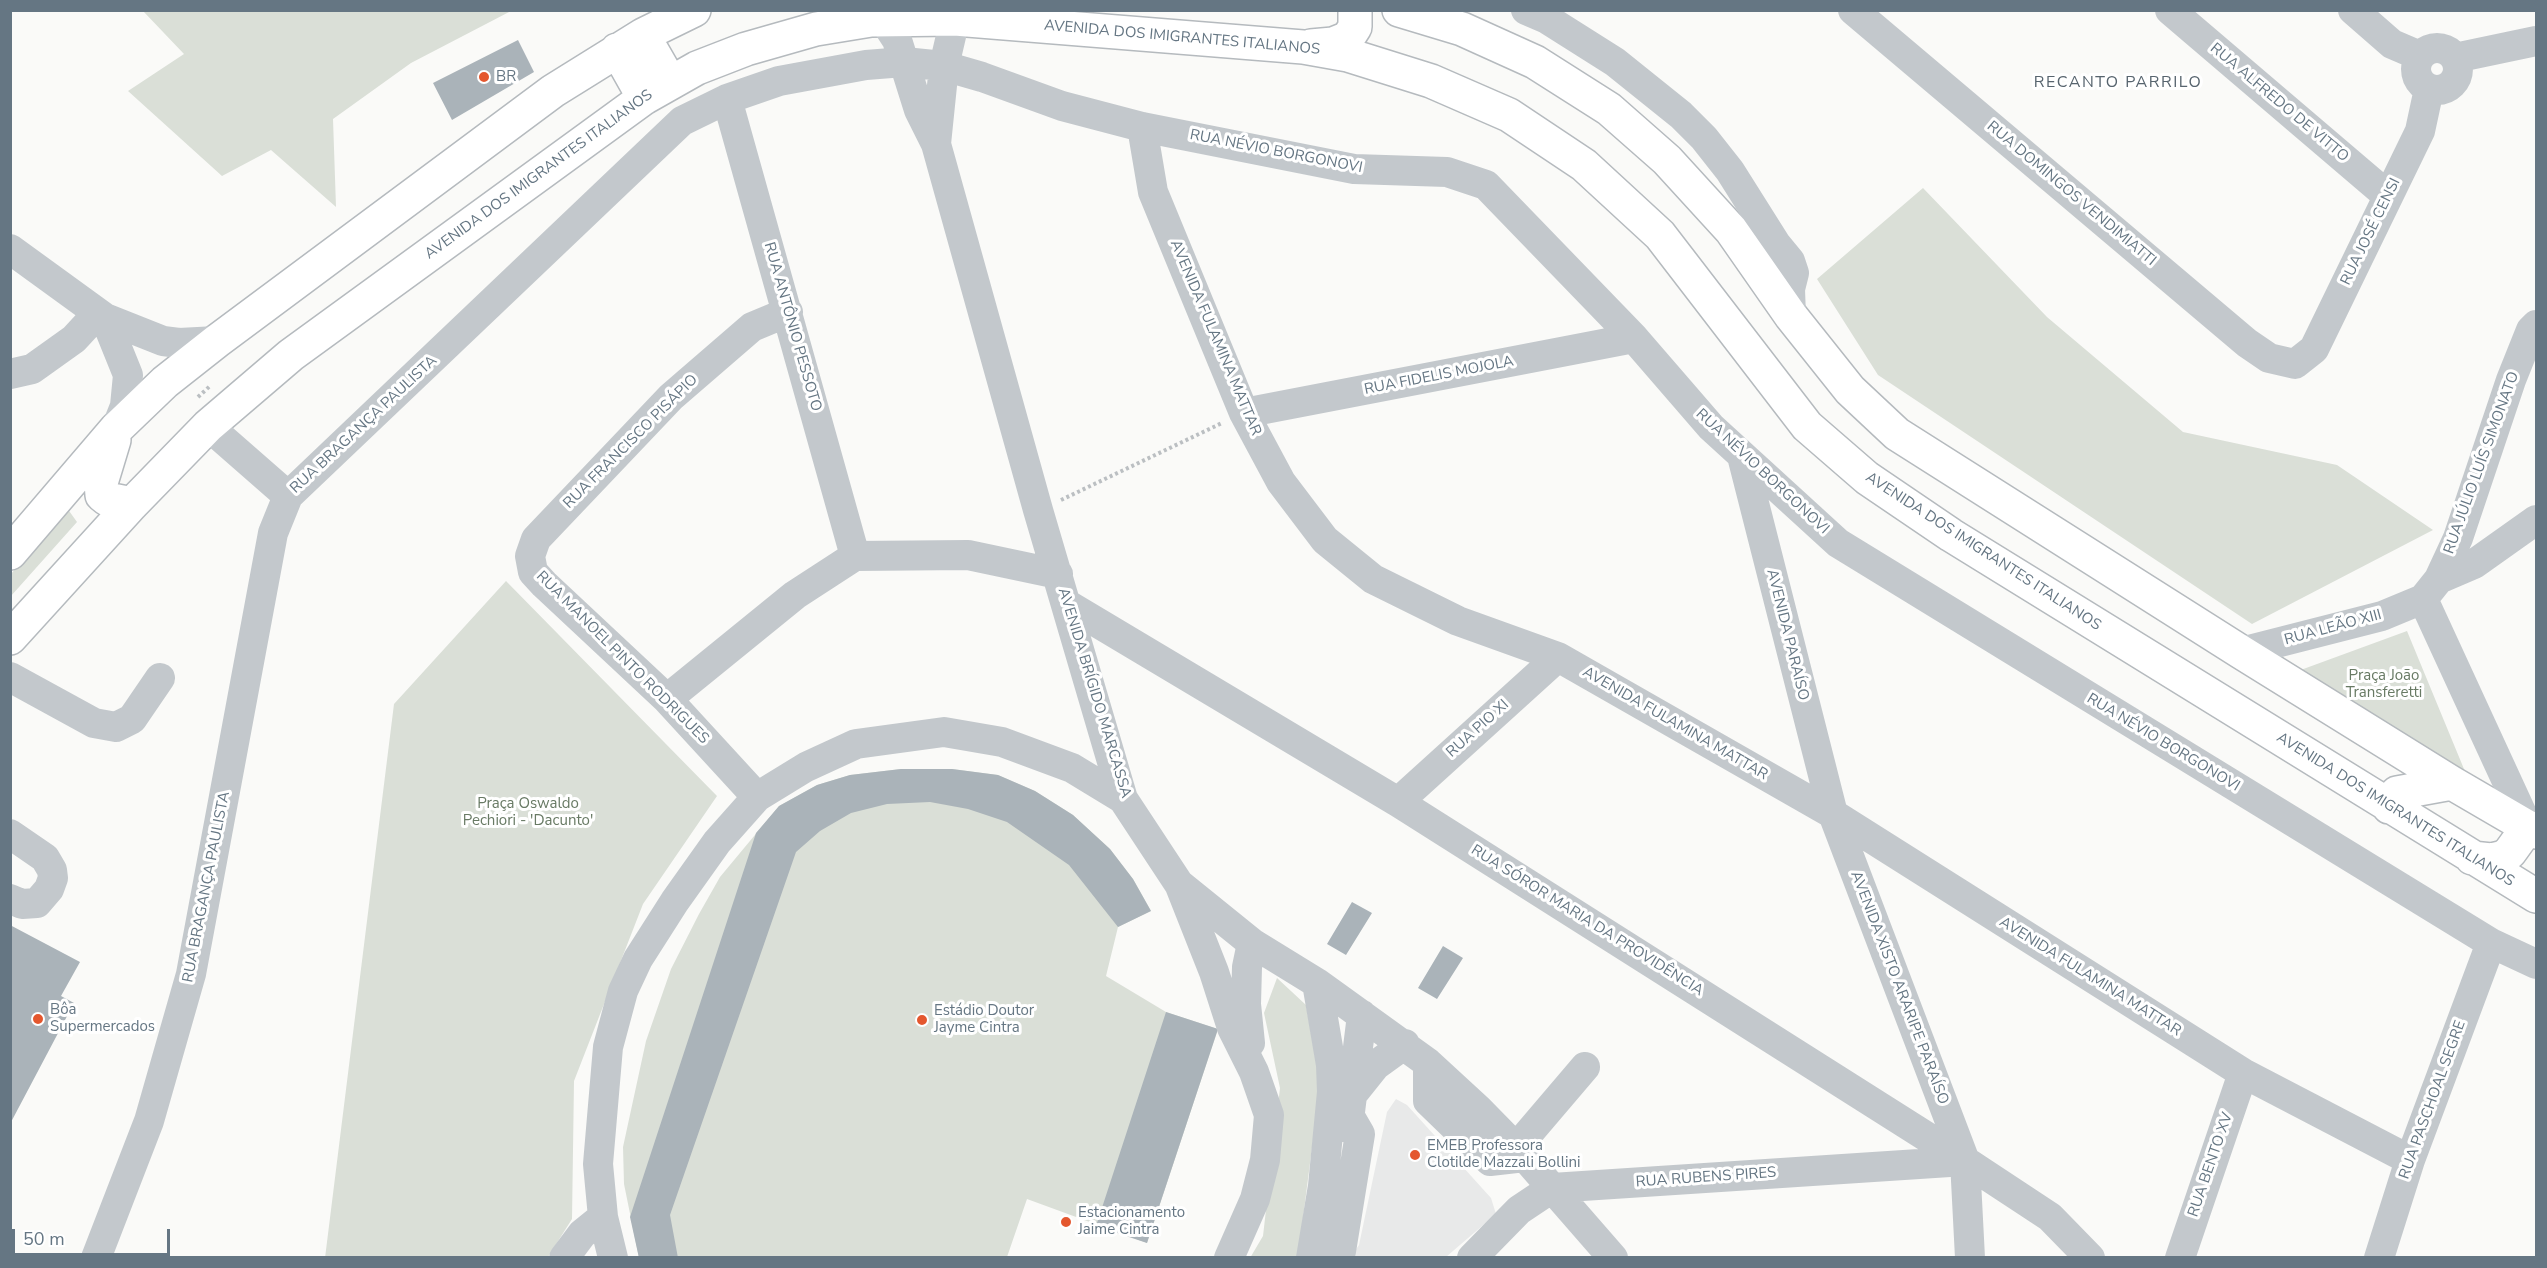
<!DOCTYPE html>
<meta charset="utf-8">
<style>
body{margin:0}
#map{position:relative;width:2547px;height:1268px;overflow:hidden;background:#fafaf8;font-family:"Nunito Sans",sans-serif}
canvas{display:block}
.frame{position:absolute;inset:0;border:12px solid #657683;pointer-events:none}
.scale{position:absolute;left:12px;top:1229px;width:158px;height:27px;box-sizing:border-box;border:3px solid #657683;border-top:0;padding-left:8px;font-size:18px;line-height:21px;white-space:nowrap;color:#657683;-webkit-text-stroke:4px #fff;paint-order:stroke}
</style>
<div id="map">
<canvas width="2547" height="1268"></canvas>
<div class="frame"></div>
<div class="scale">50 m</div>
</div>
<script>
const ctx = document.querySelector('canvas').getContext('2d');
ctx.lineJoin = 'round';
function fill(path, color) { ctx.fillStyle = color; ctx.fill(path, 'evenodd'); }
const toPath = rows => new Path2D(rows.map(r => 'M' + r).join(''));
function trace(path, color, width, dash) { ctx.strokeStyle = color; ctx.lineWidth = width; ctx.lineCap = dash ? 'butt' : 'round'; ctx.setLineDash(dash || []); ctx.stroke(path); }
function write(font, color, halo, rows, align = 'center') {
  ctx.font = font + ' "Nunito Sans",sans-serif'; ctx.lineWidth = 6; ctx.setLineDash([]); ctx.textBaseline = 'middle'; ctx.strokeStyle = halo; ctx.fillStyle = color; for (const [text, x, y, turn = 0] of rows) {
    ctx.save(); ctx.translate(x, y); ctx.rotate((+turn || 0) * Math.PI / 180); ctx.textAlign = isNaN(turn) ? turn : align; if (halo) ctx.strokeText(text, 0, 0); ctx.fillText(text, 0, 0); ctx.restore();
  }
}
fill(toPath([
 [1396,1099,1407,1105,1491,1198,1496,1214,1446,1257,1350,1258,1359,1245,1387,1112]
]), '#e8e9e9');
fill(toPath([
 [143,11,511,11,411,63,333,119,336,207,271,150,222,176,128,91,184,54],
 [1923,188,2047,317,2183,432,2337,465,2433,530,2252,624,1878,375,1817,279],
 [67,508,77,522,11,596,11,574],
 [506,581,717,796,643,904,574,1081,572,1219,548,1257,325,1258,394,704],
 [2407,631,2471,786,2287,675],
 [901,769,952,769,998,775,1035,791,1073,815,1110,849,1133,879,1151,911,1118,927,1106,976,1166,1012,1218,1029,1147,1243,1027,1199,1007,1257,639,1258,624,1184,623,1147,646,1041,671,969,699,914,720,877,779,806,817,785,850,775],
 [1277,978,1306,1005,1320,1085,1298,1257,1250,1258,1263,1236,1280,1088,1264,1013]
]), '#dadfd7');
fill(toPath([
 [518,40,534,72,452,120,433,83],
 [901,769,952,769,998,775,1035,791,1073,815,1110,849,1133,879,1151,911,1118,927,1069,865,1007,822,968,809,930,802,887,804,851,813,820,831,796,852,670,1215,678,1258,639,1258,630,1217,756,833,779,806,817,785,850,775],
 [1352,902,1372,913,1346,955,1327,944],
 [10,925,80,962,61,996,74,1003,10,1124],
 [1443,946,1463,958,1437,999,1418,988],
 [1166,1012,1218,1029,1147,1243,1096,1226]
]), '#aab3b9');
const major = toPath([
 [1399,10,1462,29,1535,62,1609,109,1667,160,1731,230,1791,316,1850,390,1897,434,2241,652,2452,783,2536,832],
 [643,35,670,82],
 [1311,46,1333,44,1348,38,1355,27,1355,10],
 [617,50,644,98],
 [114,440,101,483,102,495,107,499,132,504],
 [10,553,116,429,165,382,217,341,553,91,643,35,694,10],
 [10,638,132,504,208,426,291,355,644,98,697,68,746,49,816,29,871,20,955,19,1303,47,1348,55,1431,81,1509,115,1584,165,1660,235,1807,426,1867,478,1951,535,2536,896],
 [2389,807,2397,793,2452,783],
 [2472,858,2491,860,2504,857,2510,852,2528,827]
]);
trace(major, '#b5babe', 36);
trace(toPath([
 [198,397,210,386],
 [1061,500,1222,423]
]), '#bbbfc2', 4, [3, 3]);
trace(toPath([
 [1526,10,1547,19,1615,62,1681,115,1704,138,1730,171,1776,244,1790,261,1794,273,1790,289,1791,316],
 [1853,10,2247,343,2269,358,2295,364,2314,349,2420,131,2429,89],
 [2170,10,2388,196],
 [2353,10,2392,44,2420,56],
 [884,20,897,40,919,110,936,144,1038,510,1123,799,1179,884,1252,943,1317,983,1428,1063,1478,1109,1525,1157,1613,1258],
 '2416 69a21 21 0 1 1 42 0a21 21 0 1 1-42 0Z',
 [2455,58,2536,41],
 [727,99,855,556],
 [1142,127,1153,192,1244,413,1281,482,1325,540,1373,579,1458,621,1558,657,1833,814,2243,1073,2410,1160],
 [936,144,944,66,955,19],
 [10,249,105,318,163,341,179,343,217,341],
 [105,318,128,375,125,406,116,429],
 [10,374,32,369,74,339,98,313],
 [1244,413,1634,338],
 [208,426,288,496],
 [1742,456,1833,814,1965,1161,1970,1258],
 [2439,579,2474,564,2536,520],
 [2423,599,2528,827],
 [1068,605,1398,802,1965,1161,2050,1217,2090,1258],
 [2241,652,2382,616,2423,599,2439,579,2458,538,2511,380,2531,330,2536,325],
 [10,677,94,723,116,727,132,719,160,678],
 [667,699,795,595,855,556,968,555,1058,574],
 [757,797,667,699,544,584,533,572,530,556,536,539,671,397,752,327,788,312],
 [1398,802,1558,657],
 [10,834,45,858,52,870,53,878,49,889,37,903,22,904,10,899],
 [1180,886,1214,972,1232,1028,1254,1072,1269,1115,1265,1160,1255,1199,1229,1258],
 [1250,1043,1246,1004,1247,967,1252,943],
 [1428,1063,1428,1101,1490,1161,1525,1157],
 [1352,1095,1376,1065,1405,1044],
 [1348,1128,1362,1015],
 [1516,1148,1585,1067],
 [96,1258,149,1121,191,974,273,533,288,496,682,121,727,99,779,81,866,65,904,62,944,66,982,77,1062,106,1142,127,1354,169,1447,172,1486,185,1634,338,1711,427,1838,543,2491,943,2536,964],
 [564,1258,582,1234,603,1217],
 [613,1258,603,1217,598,1164,608,1047,623,991,638,959,675,901,717,842,757,797,806,767,856,744,944,732,1002,742,1072,768,1123,799],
 [1311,1258,1323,1186,1332,1092,1331,1065,1317,983],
 [1331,1258,1341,1251,1360,1134,1349,1115],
 [1472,1258,1519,1210,1552,1188,1965,1161],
 [2180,1258,2243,1073],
 [2379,1258,2410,1160,2491,943]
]), '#c3c8cc', 30);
trace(major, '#fff', 33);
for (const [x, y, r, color] of [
 [484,77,6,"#e4572e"],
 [38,1019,6,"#e4572e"],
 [922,1020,6,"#e4572e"],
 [1415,1155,6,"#e4572e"],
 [1066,1222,6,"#e4572e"]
]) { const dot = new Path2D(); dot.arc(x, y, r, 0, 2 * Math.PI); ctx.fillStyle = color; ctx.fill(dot); trace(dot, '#fff', 2); }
write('15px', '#657683', '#fff', [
 ["AVENIDA DOS IMIGRANTES ITALIANOS",1182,38,5],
 ["RUA ALFREDO DE VITTO",2279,103,40],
 ["RUA NÉVIO BORGONOVI",1276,152,11],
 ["AVENIDA DOS IMIGRANTES ITALIANOS",539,175,-36],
 ["RUA DOMINGOS VENDIMIATTI",2071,194,40],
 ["RUA JOSÉ CENSI",2371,232,-64],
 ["RUA ANTÔNIO PESSOTO",792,327,74],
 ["AVENIDA FULAMINA MATTAR",1215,338,67],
 ["RUA FIDELIS MOJOLA",1439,376,-11],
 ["RUA BRAGANÇA PAULISTA",364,425,-43],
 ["RUA FRANCISCO PISÁPIO",631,442,-45],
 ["RUA JÚLIO LUÍS SIMONATO",2482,463,-70],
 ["RUA NÉVIO BORGONOVI",1762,472,43],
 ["AVENIDA DOS IMIGRANTES ITALIANOS",1983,552,33],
 ["RUA LEÃO XIII",2333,628,-15],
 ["AVENIDA PARAÍSO",1787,635,76],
 ["RUA MANOEL PINTO RODRIGUES",622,658,45],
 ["AVENIDA BRÍGIDO MARCASSA",1094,693,73],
 ["AVENIDA FULAMINA MATTAR",1675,724,30],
 ["RUA PIO XI",1478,729,-42],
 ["RUA NÉVIO BORGONOVI",2163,743,31],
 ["AVENIDA DOS IMIGRANTES ITALIANOS",2395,810,32],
 ["RUA BRAGANÇA PAULISTA",207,887,-79],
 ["RUA SÓROR MARIA DA PROVIDÊNCIA",1587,921,32],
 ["AVENIDA FULAMINA MATTAR",2090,977,32],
 ["AVENIDA XISTO ARARIPE PARAÍSO",1899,988,69],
 ["RUA PASCHOAL SEGRE",2433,1100,-70],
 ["RUA BENTO XV",2211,1165,-71],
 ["RUA RUBENS PIRES",1706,1178,-4]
]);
write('15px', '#657683', '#fff', [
 ["BR",496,77],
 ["Bôa",50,1010],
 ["Supermercados",50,1027],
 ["Estádio Doutor",934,1011],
 ["Jayme Cintra",934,1028],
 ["EMEB Professora",1427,1146],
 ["Clotilde Mazzali Bollini",1427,1163],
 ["Estacionamento",1078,1213],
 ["Jaime Cintra",1078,1230]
], 'left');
write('15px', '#687a64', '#fff', [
 ["Praça João",2384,676],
 ["Transferetti",2384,693],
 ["Praça Oswaldo",528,804],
 ["Pechiori - 'Dacunto'",528,821]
]);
ctx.letterSpacing = '1.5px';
write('16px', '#57646e', '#fff', [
 ["RECANTO PARRILO",2118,83]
]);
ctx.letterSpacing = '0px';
</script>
